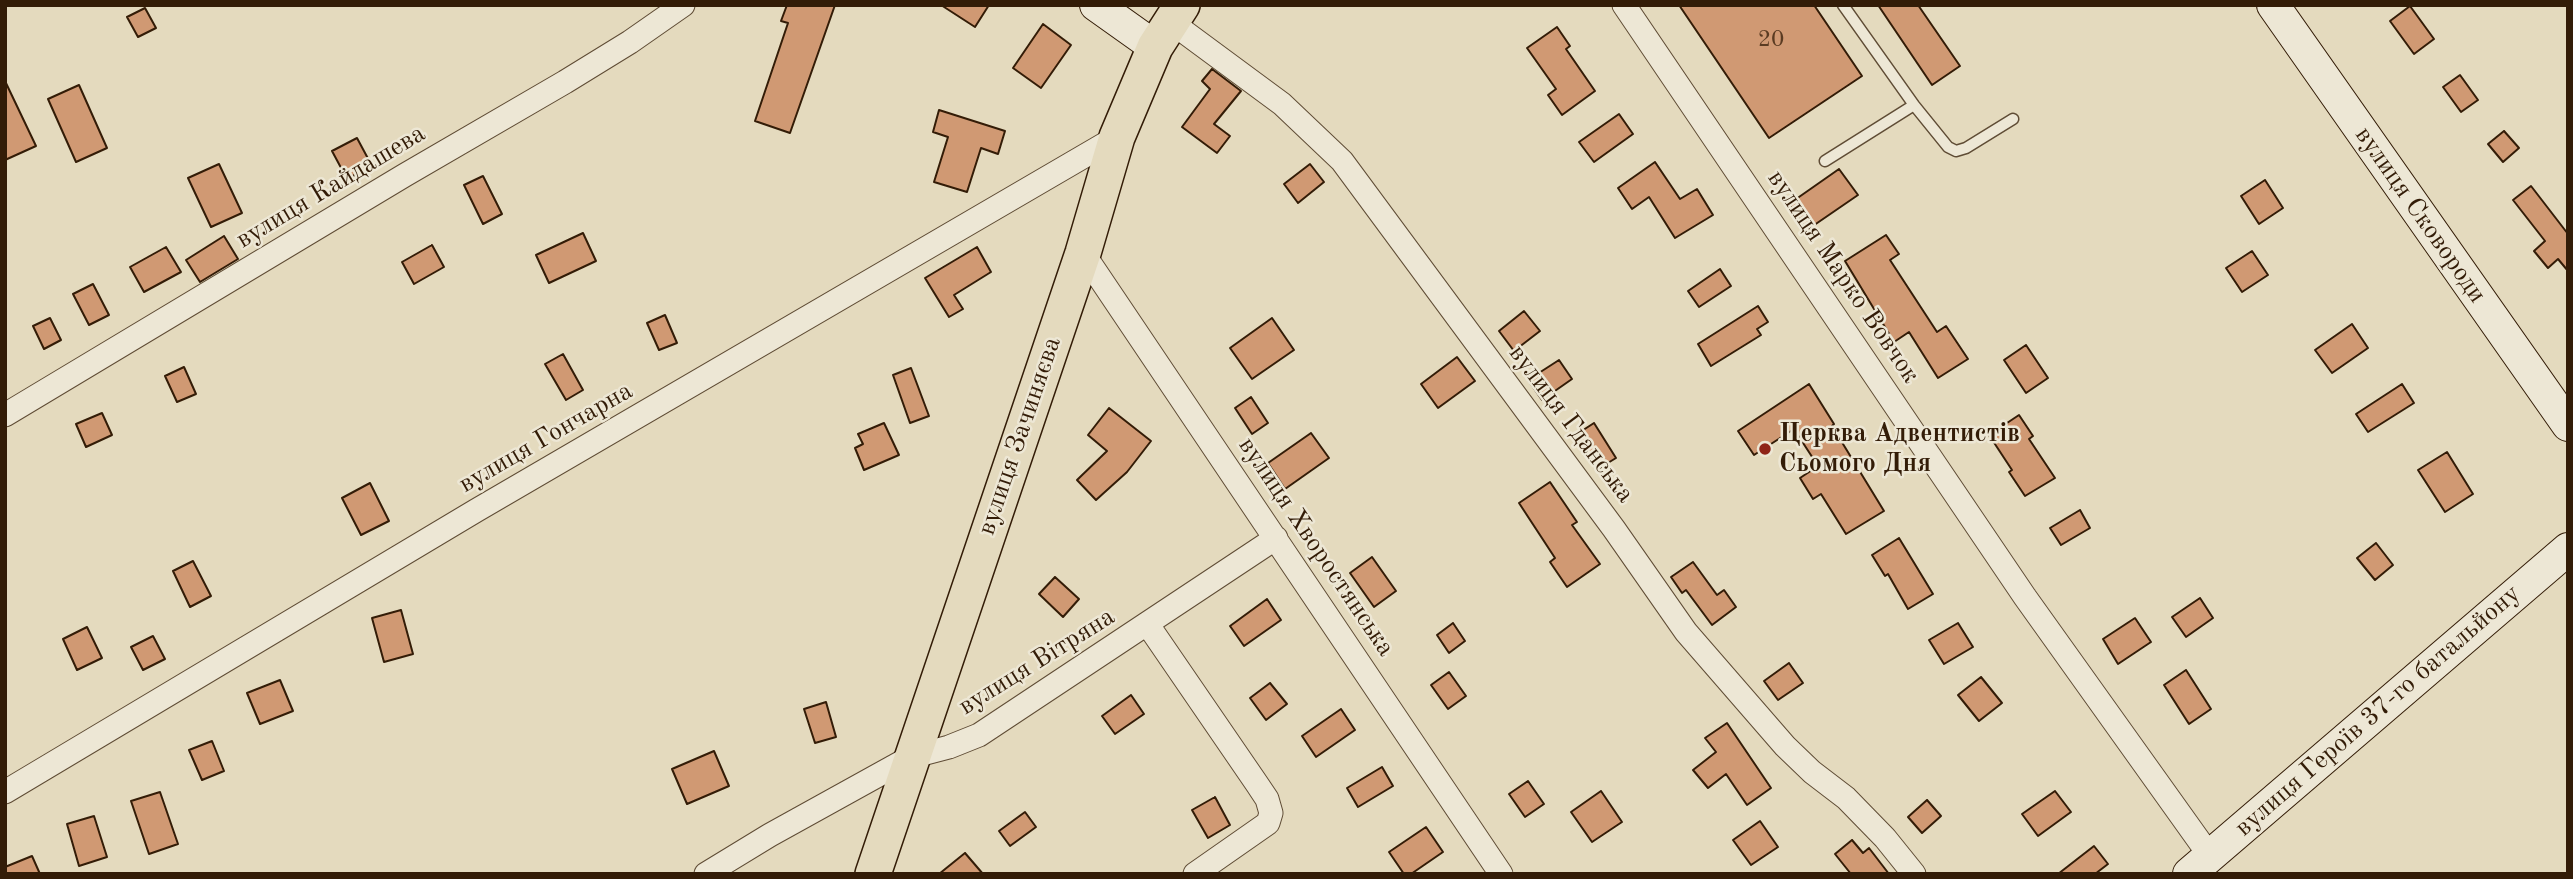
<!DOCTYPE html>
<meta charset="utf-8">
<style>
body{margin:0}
#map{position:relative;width:2573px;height:879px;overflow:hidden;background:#e4dabe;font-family:"Old Standard TT",serif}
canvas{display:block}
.frame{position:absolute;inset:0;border:7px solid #331c07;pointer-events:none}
</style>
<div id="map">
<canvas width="2573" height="879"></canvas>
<div class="frame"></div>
</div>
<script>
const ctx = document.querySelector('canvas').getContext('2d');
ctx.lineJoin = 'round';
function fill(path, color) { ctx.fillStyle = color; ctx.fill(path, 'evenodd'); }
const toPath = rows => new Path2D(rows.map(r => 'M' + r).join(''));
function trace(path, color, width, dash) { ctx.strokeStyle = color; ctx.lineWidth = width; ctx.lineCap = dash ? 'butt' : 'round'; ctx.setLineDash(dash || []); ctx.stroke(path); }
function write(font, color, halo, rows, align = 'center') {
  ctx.font = font + ' "Old Standard TT",serif'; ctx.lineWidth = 5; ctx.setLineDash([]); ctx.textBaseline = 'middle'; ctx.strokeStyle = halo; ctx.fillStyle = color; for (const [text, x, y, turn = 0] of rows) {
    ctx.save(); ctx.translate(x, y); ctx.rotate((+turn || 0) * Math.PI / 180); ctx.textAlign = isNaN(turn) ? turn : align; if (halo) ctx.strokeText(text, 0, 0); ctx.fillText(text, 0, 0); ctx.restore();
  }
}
const building = toPath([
 [787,5,835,5,790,133,755,121,788,23,781,21,787,5],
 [941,5,989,5,975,27,941,5],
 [1679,5,1814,5,1862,76,1769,138,1679,5],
 [1878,5,1918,5,1960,66,1932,85,1878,5],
 [2410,6,2434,39,2414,54,2390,21,2410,6],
 [145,8,156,28,138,37,127,17,145,8],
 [1043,24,1071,45,1041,88,1013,68,1043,24],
 [1557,27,1570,46,1566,49,1595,91,1562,115,1548,95,1556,89,1527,48,1557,27],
 [1212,69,1241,91,1214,124,1230,136,1217,153,1182,127,1210,89,1202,81,1212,69],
 [2460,75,2478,100,2461,112,2443,87,2460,75],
 [5,81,36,146,5,160,5,81],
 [79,85,107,148,76,162,48,99,79,85],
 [939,110,1005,131,998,154,981,148,967,192,934,182,948,137,933,132,939,110],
 [1619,114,1633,134,1594,162,1579,142,1619,114],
 [2504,131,2519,148,2503,162,2488,144,2504,131],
 [357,138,372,166,347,179,332,151,357,138],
 [1655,162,1680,199,1697,189,1713,215,1675,238,1649,197,1632,209,1618,188,1655,162],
 [219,164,242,213,211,227,188,178,219,164],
 [1310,164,1324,182,1298,203,1284,184,1310,164],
 [1839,169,1858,195,1807,230,1789,204,1839,169],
 [483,176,502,214,483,224,464,185,483,176],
 [2265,180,2283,208,2259,224,2241,196,2265,180],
 [2531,186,2568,234,2568,271,2558,259,2548,268,2534,251,2545,241,2513,200,2531,186],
 [583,233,596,261,549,283,536,255,583,233],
 [1886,235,1899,254,1890,260,1937,332,1946,326,1968,359,1938,378,1909,332,1894,342,1845,261,1886,235],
 [224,236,238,259,200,282,186,260,224,236],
 [432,245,444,267,414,284,402,262,432,245],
 [166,247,181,272,144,292,130,267,166,247],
 [977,247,991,272,954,295,963,309,949,317,925,278,977,247],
 [2252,251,2268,275,2242,292,2226,268,2252,251],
 [1720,269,1731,286,1699,307,1688,291,1720,269],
 [93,284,109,315,89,325,73,294,93,284],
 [1758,306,1768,322,1757,329,1761,335,1711,366,1698,344,1758,306],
 [1524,311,1540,331,1514,351,1499,331,1524,311],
 [665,315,677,343,659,350,647,323,665,315],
 [50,318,61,340,44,349,33,326,50,318],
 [1272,318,1294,350,1252,379,1230,348,1272,318],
 [2352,324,2368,348,2332,373,2315,350,2352,324],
 [2026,345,2048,378,2026,393,2004,360,2026,345],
 [563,354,583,390,566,400,545,364,563,354],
 [1457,357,1475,381,1438,408,1421,384,1457,357],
 [1559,360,1572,379,1542,400,1528,380,1559,360],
 [184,367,196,394,177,402,165,376,184,367],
 [911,368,929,416,910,423,893,375,911,368],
 [1809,384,1834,424,1832,426,1884,511,1846,534,1821,494,1813,499,1800,478,1818,466,1794,429,1754,455,1738,431,1809,384],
 [2402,384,2414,403,2368,432,2356,414,2402,384],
 [1251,397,1268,423,1252,434,1235,408,1251,397],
 [1109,408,1151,441,1127,472,1096,500,1077,480,1107,451,1088,435,1109,408],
 [102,413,112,435,86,447,76,424,102,413],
 [2019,415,2033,436,2029,439,2055,478,2025,496,2009,472,2012,470,1989,435,2019,415],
 [884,423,899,455,864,470,855,448,863,444,858,434,884,423],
 [1594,423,1616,458,1598,469,1577,434,1594,423],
 [1311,433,1329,458,1285,489,1268,463,1311,433],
 [2447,452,2473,494,2445,512,2418,470,2447,452],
 [1550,482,1577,522,1572,525,1600,564,1567,587,1550,562,1555,558,1519,503,1550,482],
 [370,483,389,521,361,535,342,498,370,483],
 [2080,510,2090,528,2061,545,2050,528,2080,510],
 [1899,538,1933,594,1908,609,1888,574,1885,576,1872,555,1899,538],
 [2376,543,2393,565,2375,580,2357,558,2376,543],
 [1372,557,1396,591,1374,607,1350,573,1372,557],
 [193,561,211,596,190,607,173,571,193,561],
 [1693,562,1717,595,1724,590,1736,607,1712,625,1686,590,1682,593,1671,577,1693,562],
 [1055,577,1079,599,1063,617,1039,594,1055,577],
 [2200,598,2213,618,2186,637,2172,617,2200,598],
 [1267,599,1281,620,1244,646,1230,626,1267,599],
 [401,610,413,654,384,662,372,618,401,610],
 [2135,618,2151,642,2118,664,2103,639,2135,618],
 [1453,623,1465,641,1449,653,1437,635,1453,623],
 [1958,623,1973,647,1944,664,1929,640,1958,623],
 [87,627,102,658,77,670,63,639,87,627],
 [153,636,165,659,143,670,131,647,153,636],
 [1789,663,1803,683,1778,700,1764,681,1789,663],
 [2186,670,2211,709,2189,724,2164,685,2186,670],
 [1449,672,1466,696,1448,709,1431,685,1449,672],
 [1981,677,2002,703,1979,721,1958,695,1981,677],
 [280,680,293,711,260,724,247,693,280,680],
 [1270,683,1287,704,1266,720,1250,698,1270,683],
 [1131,695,1144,714,1115,734,1102,716,1131,695],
 [826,702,836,737,815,743,804,709,826,702],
 [1341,709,1355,730,1316,757,1302,736,1341,709],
 [1727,723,1771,788,1747,805,1726,774,1708,788,1693,770,1716,752,1705,738,1727,723],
 [212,741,224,771,202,780,189,750,212,741],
 [714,751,729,786,687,804,672,769,714,751],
 [1382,767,1393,786,1358,807,1347,788,1382,767],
 [1528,781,1544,804,1525,817,1509,794,1528,781],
 [1601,791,1622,822,1592,842,1571,812,1601,791],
 [2055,791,2071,812,2038,836,2022,814,2055,791],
 [160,792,178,844,149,854,131,801,160,792],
 [1215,797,1230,825,1208,838,1192,810,1215,797],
 [1927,800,1941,816,1922,833,1908,817,1927,800],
 [1025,812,1036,827,1010,846,999,831,1025,812],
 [94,816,107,857,79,866,67,824,94,816],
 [1760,821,1778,847,1751,865,1733,840,1760,821],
 [1426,827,1443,852,1411,874,1404,874,1389,852,1426,827],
 [1852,840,1863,853,1869,848,1889,874,1851,874,1835,854,1852,840],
 [2094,846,2108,864,2095,874,2058,874,2094,846],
 [965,853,983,874,939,874,965,853],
 [32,856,40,874,5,874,5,867,32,856]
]);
fill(building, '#d09973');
trace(building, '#331c07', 2);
const lane = toPath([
 [1843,5,1914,105,1948,147,1956,151,1966,148,2013,119],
 [1825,161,1914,105]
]);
const street = toPath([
 [1624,5,2025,597,2210,856],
 [1171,22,1282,104,1342,161,1614,529,1686,632,1785,746,1812,772,1846,798,1885,838,1914,874],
 [1083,253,1501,874],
 [5,415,405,175,565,82,630,42,683,5],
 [1148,625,1257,784,1267,799,1271,813,1268,823,1195,874],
 [5,792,477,510,1117,137],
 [706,874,770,835,911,757,949,747,979,735,1276,538]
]);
const secondary = toPath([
 [1096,5,1155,47],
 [2273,5,2568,425],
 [2189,874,2568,549]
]);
const primary = toPath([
 [873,874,1083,253,1117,137,1155,47,1182,5]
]);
trace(lane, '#5f4c35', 13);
trace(street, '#5f4c35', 25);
trace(secondary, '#331c07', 34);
trace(primary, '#331c07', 38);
trace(lane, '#ede7d5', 10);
trace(street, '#ede7d5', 23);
trace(secondary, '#ede7d5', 32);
trace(primary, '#e4dabe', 35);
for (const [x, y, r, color] of [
 [1765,449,7,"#8f2418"]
]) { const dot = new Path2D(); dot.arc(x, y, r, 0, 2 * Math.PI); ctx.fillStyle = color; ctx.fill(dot); trace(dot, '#ede7d5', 2.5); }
write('23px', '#5a3b22', null, [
 ["20",1771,40]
]);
write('26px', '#331c07', '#ede7d5', [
 ["вулиця Кайдашева",331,187,-31],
 ["вулиця Сковороди",2420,215,55],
 ["вулиця Марко Вовчок",1843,277,56],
 ["вулиця Гданська",1571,424,53],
 ["вулиця Зачиняєва",1020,436,-71],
 ["вулиця Гончарна",546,438,-30],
 ["вулиця Хворостянська",1316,547,56],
 ["вулиця Вітряна",1037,662,-32],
 ["вулиця Героїв 37-го батальйону",2378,711,-41]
]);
write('bold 26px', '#331c07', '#ede7d5', [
 ["Церква Адвентистів",1779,434],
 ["Сьомого Дня",1779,464]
], 'left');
</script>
